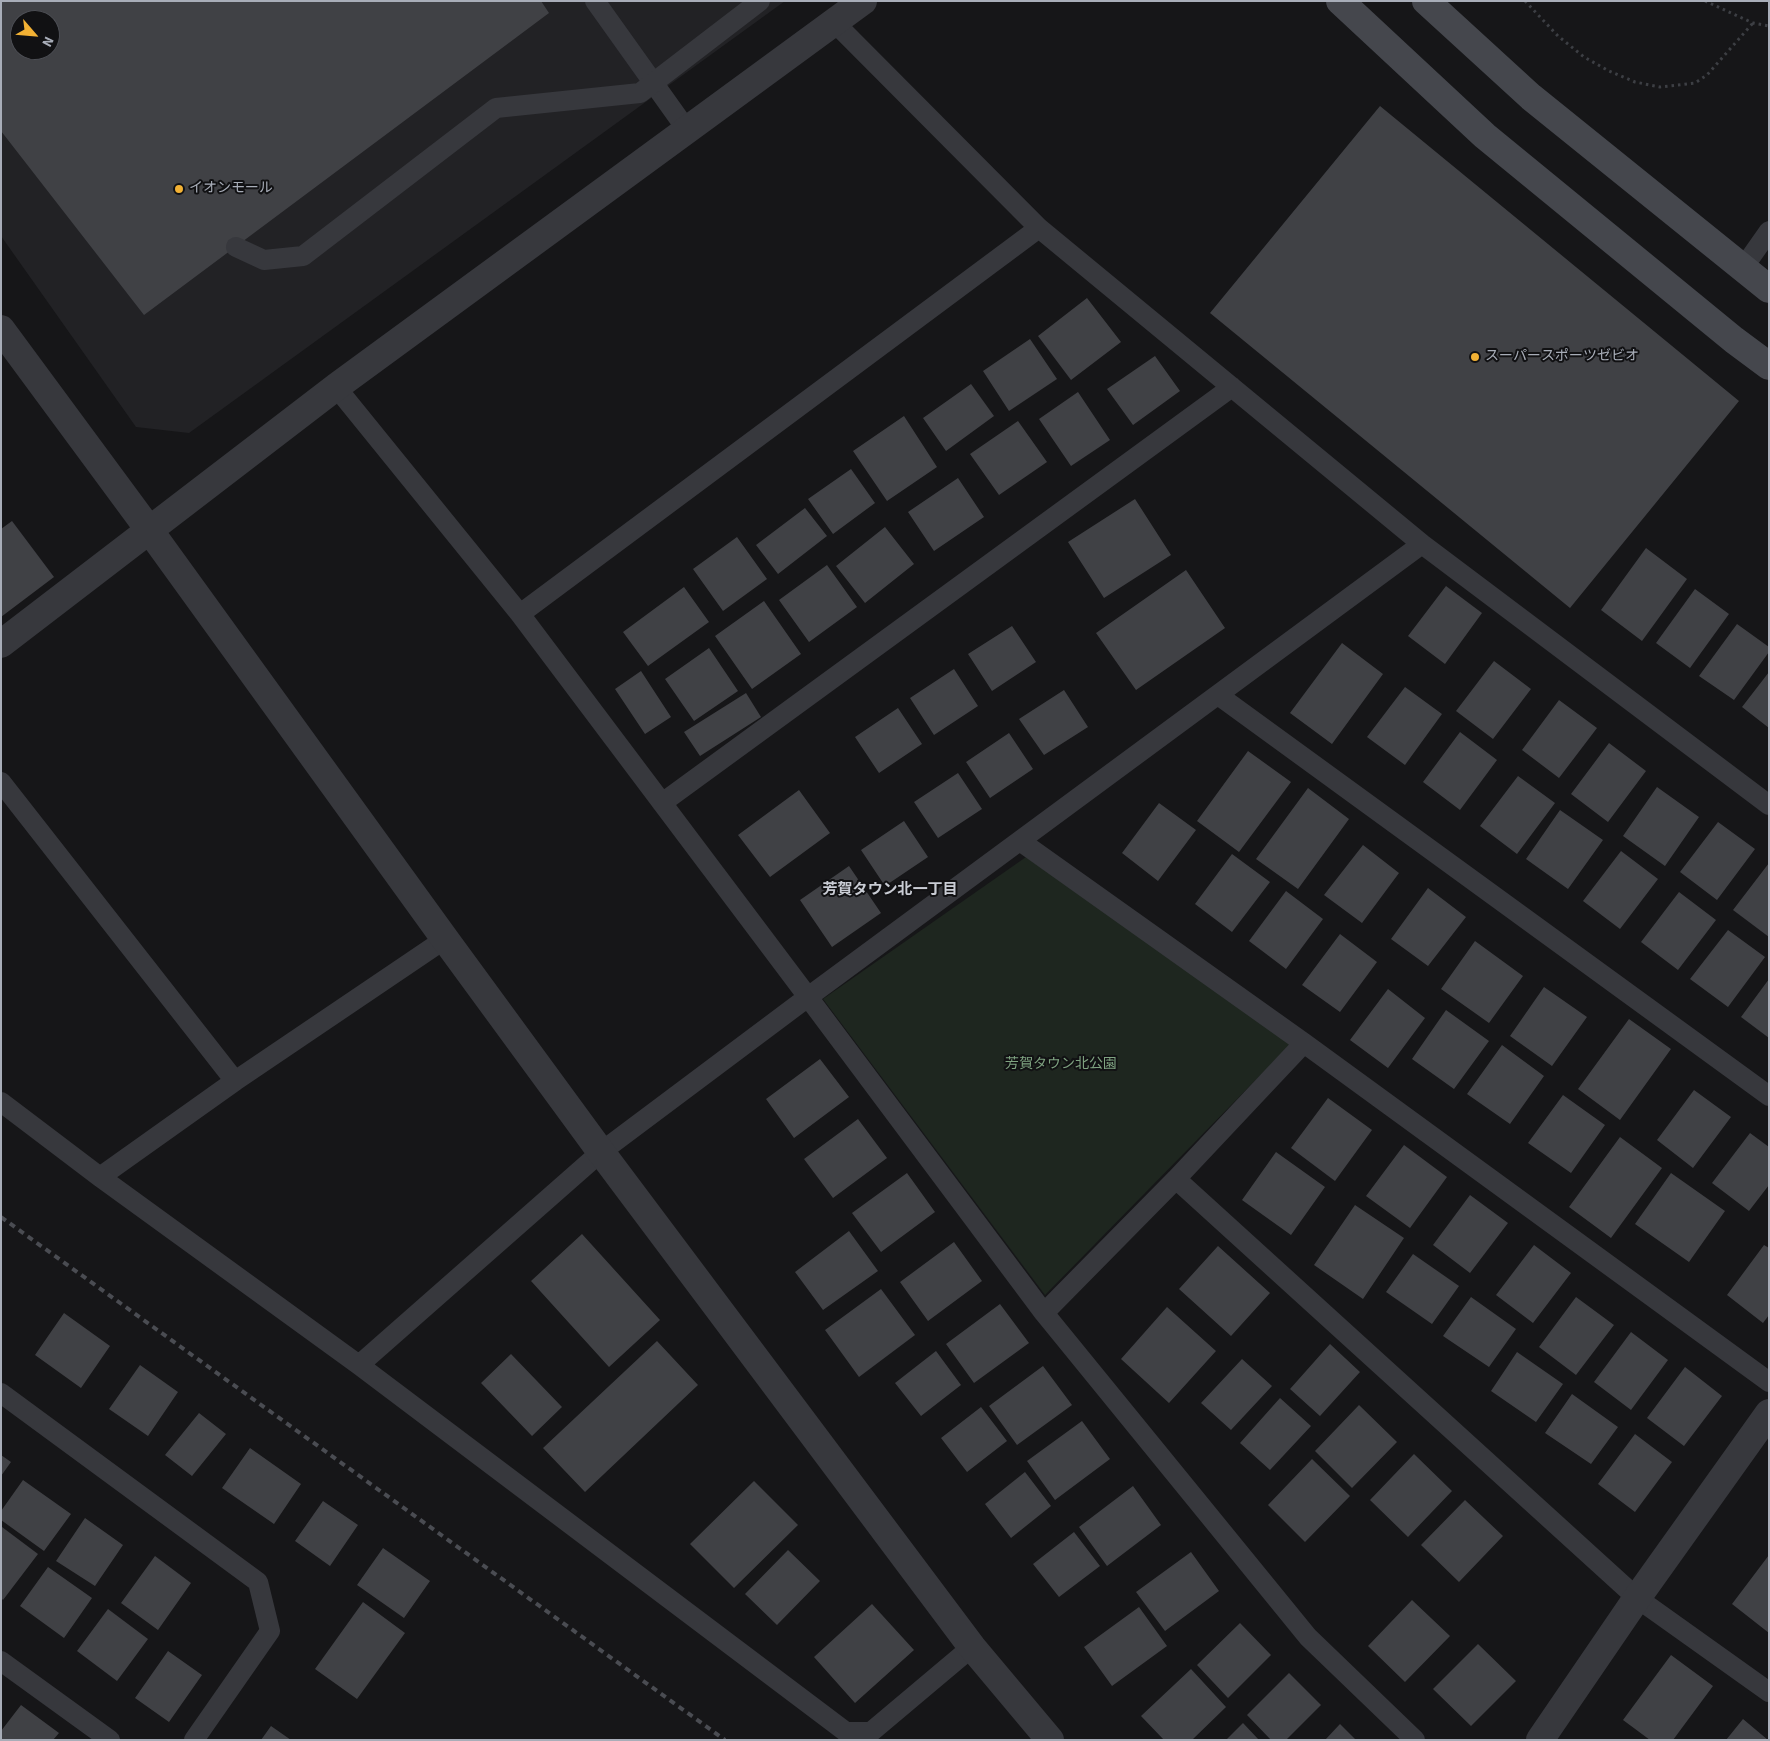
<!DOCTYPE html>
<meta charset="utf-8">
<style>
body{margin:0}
#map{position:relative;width:1770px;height:1741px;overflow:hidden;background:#161618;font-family:"Source Sans 3",sans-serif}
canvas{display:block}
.frame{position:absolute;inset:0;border:2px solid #a8adb8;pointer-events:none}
.north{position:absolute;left:10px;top:10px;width:50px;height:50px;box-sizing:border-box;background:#111113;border:1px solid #4d4f55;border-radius:50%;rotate:117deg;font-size:14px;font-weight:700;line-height:20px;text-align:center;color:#a8adb8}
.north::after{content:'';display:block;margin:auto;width:18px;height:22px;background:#f2b134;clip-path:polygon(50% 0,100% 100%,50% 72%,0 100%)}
</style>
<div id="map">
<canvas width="1770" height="1741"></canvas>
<div class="frame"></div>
<div class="north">N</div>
</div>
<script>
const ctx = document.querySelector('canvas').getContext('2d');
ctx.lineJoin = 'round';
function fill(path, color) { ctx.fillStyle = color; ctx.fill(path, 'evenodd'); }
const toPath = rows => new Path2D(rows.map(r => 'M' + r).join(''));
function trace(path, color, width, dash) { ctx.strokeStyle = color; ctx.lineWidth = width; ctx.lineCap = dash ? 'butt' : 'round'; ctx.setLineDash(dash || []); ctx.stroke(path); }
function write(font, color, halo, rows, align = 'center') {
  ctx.font = font + ' "Source Sans 3","Noto Sans JP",sans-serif'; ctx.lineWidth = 4; ctx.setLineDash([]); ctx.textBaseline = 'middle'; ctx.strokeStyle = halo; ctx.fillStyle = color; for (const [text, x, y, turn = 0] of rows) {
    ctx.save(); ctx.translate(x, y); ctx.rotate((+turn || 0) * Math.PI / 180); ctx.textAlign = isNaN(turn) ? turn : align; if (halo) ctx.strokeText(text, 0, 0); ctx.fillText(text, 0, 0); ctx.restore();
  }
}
fill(toPath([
 [1,1,785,1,189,433,136,427,1,236],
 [20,20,50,20,50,50,20,50]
]), '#222225');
fill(toPath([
 [1026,857,1291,1044,1045,1295,823,999]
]), '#1e261f');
fill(toPath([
 [1,1,541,1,549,13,144,315,1,131],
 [20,20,50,20,50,50,20,50],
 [1380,106,1739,401,1570,608,1210,313],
 [1087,298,1121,342,1071,380,1038,336],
 [1030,339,1057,379,1009,411,983,371],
 [1155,356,1180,391,1133,425,1107,389],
 [971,384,994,416,946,451,923,418],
 [1078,392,1110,440,1071,466,1039,419],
 [904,416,937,467,887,501,853,451],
 [1018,421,1047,462,999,495,970,454],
 [851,469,875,503,833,534,808,499],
 [958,478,984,517,934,551,908,512],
 [1135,499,1171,555,1104,598,1068,542],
 [805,508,827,536,778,574,756,545],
 [12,521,54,577,1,617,1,529],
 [885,527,914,564,865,603,836,566],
 [737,537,767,579,723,611,693,569],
 [1646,548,1687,579,1642,641,1601,610],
 [827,565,857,607,809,642,779,600],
 [1186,570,1225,628,1136,690,1096,633],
 [1446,586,1482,613,1445,664,1408,636],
 [684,587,709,622,648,666,623,632],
 [1695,589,1729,614,1690,668,1656,643],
 [764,601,801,654,752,689,715,636],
 [1737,624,1769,647,1769,652,1734,700,1699,676],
 [1012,626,1036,662,992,691,968,654],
 [1342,643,1383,674,1332,744,1290,713],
 [709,648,738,691,694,721,665,679],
 [1494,661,1531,689,1493,739,1456,711],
 [954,669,978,706,934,735,910,698],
 [641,671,671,717,645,734,615,689],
 [1769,672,1769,728,1742,707],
 [1405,687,1442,714,1405,765,1367,737],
 [1064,690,1088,727,1044,755,1019,719],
 [746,693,761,717,700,756,684,732],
 [1559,700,1597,728,1559,778,1522,750],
 [898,708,922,744,879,773,855,737],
 [1460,732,1497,760,1460,810,1423,782],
 [1009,733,1033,769,990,798,966,762],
 [1609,743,1646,771,1608,822,1571,794],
 [1248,751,1291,782,1239,852,1197,821],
 [958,773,982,809,938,838,914,802],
 [1518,776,1555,803,1517,854,1480,826],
 [1657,787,1699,817,1665,866,1623,836],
 [1308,788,1349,819,1298,889,1256,859],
 [799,790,830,833,770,877,738,835],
 [1159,803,1196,830,1158,881,1122,853],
 [1560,810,1603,840,1568,889,1526,859],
 [904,821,928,857,885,886,861,850],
 [1718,822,1755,849,1717,900,1680,872],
 [1363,845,1399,873,1362,923,1324,895],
 [1621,851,1658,879,1620,929,1583,901],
 [1232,854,1270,882,1232,932,1195,904],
 [1769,863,1769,937,1733,910],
 [849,866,881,913,832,947,800,900],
 [1428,888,1466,917,1428,966,1391,939],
 [1286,891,1323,919,1286,969,1249,941],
 [1679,892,1716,920,1678,970,1641,942],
 [1728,930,1765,957,1728,1007,1690,979],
 [1340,934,1377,962,1340,1012,1302,985],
 [1475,941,1523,976,1489,1023,1441,989],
 [1769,979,1769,1038,1741,1017],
 [1544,987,1587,1017,1552,1066,1510,1036],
 [1388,989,1425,1018,1388,1068,1350,1040],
 [1446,1010,1489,1041,1454,1089,1412,1059],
 [1629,1019,1671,1049,1620,1120,1578,1089],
 [1502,1045,1544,1076,1510,1124,1467,1094],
 [820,1059,849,1097,794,1138,766,1099],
 [1694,1090,1731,1117,1693,1168,1657,1140],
 [1563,1095,1605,1125,1571,1173,1528,1143],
 [1328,1098,1372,1130,1335,1181,1291,1148],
 [858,1119,887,1158,833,1198,804,1159],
 [1750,1133,1769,1147,1769,1185,1749,1211,1712,1183],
 [1620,1137,1662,1168,1611,1238,1569,1207],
 [1404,1145,1447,1177,1410,1228,1366,1196],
 [1276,1152,1325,1187,1291,1235,1242,1200],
 [907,1173,935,1212,881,1252,852,1213],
 [1671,1173,1725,1211,1689,1262,1635,1224],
 [1470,1195,1508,1223,1470,1273,1433,1245],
 [1355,1205,1404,1238,1363,1299,1314,1265],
 [849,1231,878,1271,823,1310,795,1272],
 [582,1234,660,1320,609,1367,531,1281],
 [954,1242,982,1281,928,1321,900,1282],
 [1534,1245,1571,1273,1533,1323,1496,1295],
 [1764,1245,1769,1248,1769,1315,1763,1323,1727,1295],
 [1218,1246,1270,1293,1231,1336,1179,1289],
 [1413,1254,1459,1286,1432,1324,1386,1292],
 [881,1289,915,1335,859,1377,825,1330],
 [1471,1297,1516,1329,1489,1367,1443,1336],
 [1576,1297,1614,1325,1576,1375,1539,1347],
 [1000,1304,1029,1343,974,1383,946,1344],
 [1167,1307,1216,1351,1169,1403,1121,1359],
 [64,1313,110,1346,81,1388,35,1355],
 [1631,1332,1668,1360,1631,1410,1594,1382],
 [657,1341,698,1385,585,1492,543,1448],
 [1330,1344,1360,1372,1320,1416,1290,1389],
 [936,1351,961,1385,921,1416,895,1383],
 [1517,1352,1563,1384,1536,1422,1491,1391],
 [511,1354,562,1407,532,1436,481,1383],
 [1242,1359,1272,1386,1231,1430,1201,1403],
 [140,1365,178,1392,148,1436,109,1409],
 [1043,1366,1072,1405,1017,1445,989,1406],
 [1685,1367,1722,1396,1684,1446,1647,1418],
 [1572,1394,1618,1427,1591,1464,1545,1433],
 [1280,1398,1311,1426,1270,1470,1240,1443],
 [1359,1405,1397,1442,1352,1488,1315,1451],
 [981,1407,1007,1441,967,1472,941,1438],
 [199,1413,226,1434,192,1476,165,1455],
 [1082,1421,1110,1459,1055,1500,1027,1461],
 [1635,1434,1672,1462,1635,1512,1598,1484],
 [250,1448,301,1484,274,1524,222,1488],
 [1414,1454,1452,1491,1408,1537,1370,1500],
 [1,1455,11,1462,1,1476],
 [1312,1459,1350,1496,1305,1542,1268,1505],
 [1025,1472,1051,1506,1011,1538,985,1504],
 [23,1480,71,1514,44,1551,1,1520,1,1511],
 [754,1481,798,1525,734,1588,690,1544],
 [1133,1486,1161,1525,1107,1566,1079,1527],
 [1465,1500,1503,1536,1459,1582,1421,1545],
 [323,1501,358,1525,330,1566,295,1541],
 [85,1518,123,1545,95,1586,56,1561],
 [2,1527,38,1554,3,1600,1,1598],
 [1074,1532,1100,1566,1059,1597,1033,1564],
 [383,1548,430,1581,404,1618,357,1585],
 [788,1550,820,1581,777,1625,745,1594],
 [1191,1552,1219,1591,1165,1631,1136,1592],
 [1769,1555,1769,1633,1732,1604],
 [155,1556,191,1583,158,1630,121,1603],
 [48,1567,92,1598,64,1638,20,1606],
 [1412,1600,1450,1636,1405,1682,1368,1646],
 [363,1602,405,1633,357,1699,315,1669],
 [872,1604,914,1650,855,1703,814,1657],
 [1139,1607,1167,1646,1112,1686,1084,1647],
 [108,1609,148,1639,117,1681,77,1651],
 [1240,1623,1271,1655,1228,1698,1197,1665],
 [1478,1644,1516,1681,1471,1726,1433,1689],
 [168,1651,202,1675,169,1722,135,1698],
 [1671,1655,1713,1686,1673,1740,1650,1740,1623,1720],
 [1191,1669,1226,1707,1192,1740,1164,1740,1141,1716],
 [1289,1673,1321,1705,1286,1740,1271,1740,1247,1715],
 [21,1705,59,1733,53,1740,1,1740,1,1731],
 [1743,1719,1768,1740,1726,1740],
 [1243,1723,1259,1740,1226,1740],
 [1340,1724,1356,1740,1325,1740],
 [271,1726,291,1740,261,1740]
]), '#404145');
trace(toPath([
 [1525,1,1558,36,1584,57,1609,71,1635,82,1660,87,1695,83,1707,75,1753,23],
 [1705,1,1753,23,1769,26]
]), '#3d3f44', 3, [2.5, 4]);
trace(toPath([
 [595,1,687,130],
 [834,22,1039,228,1422,544,1769,805],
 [1743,268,1769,231],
 [336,387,520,614,808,997,1044,1313,1308,1637,1415,1740],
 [520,614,1039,228],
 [1218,695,1769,1096],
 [1,782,235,1081],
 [662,803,1232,387],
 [1020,841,1304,1043,1769,1382],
 [1,1102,100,1177,359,1365,846,1732,871,1732,972,1647],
 [100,1177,235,1081,445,939],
 [1176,1179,1637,1598,1769,1692],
 [1044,1313,1176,1179,1304,1043],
 [359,1365,601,1152,808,997,1422,544],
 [1,1393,258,1582,270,1631,194,1740],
 [1,1661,110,1740]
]), '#37383d', 20);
trace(toPath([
 [1,329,150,531,445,939,601,1152,972,1647,1050,1740],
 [1,644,336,387,863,1],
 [1540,1740,1637,1598,1769,1413]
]), '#37383d', 28);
trace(toPath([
 [1340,1,1485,136,1734,340,1769,366],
 [1426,1,1531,97,1769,289]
]), '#45474d', 28);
trace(toPath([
 [1,1217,725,1740]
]), '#4a4c52', 4, [6, 5]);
trace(toPath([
 [236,247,264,260,303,256,496,108,640,93,760,1]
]), '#37383d', 20);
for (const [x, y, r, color] of [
 [179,189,5,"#f2b134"],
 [1475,357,5,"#f2b134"]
]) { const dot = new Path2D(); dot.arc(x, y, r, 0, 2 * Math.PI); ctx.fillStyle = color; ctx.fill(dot); trace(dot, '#111113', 2); }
write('14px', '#a8adb8', '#111113', [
 ["イオンモール",189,189],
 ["スーパースポーツゼビオ",1485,357]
], 'left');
write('14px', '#7fa381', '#111113', [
 ["芳賀タウン北公園",1061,1065]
]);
write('bold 15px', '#c9ccd4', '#111113', [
 ["芳賀タウン北一丁目",890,891]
]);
</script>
